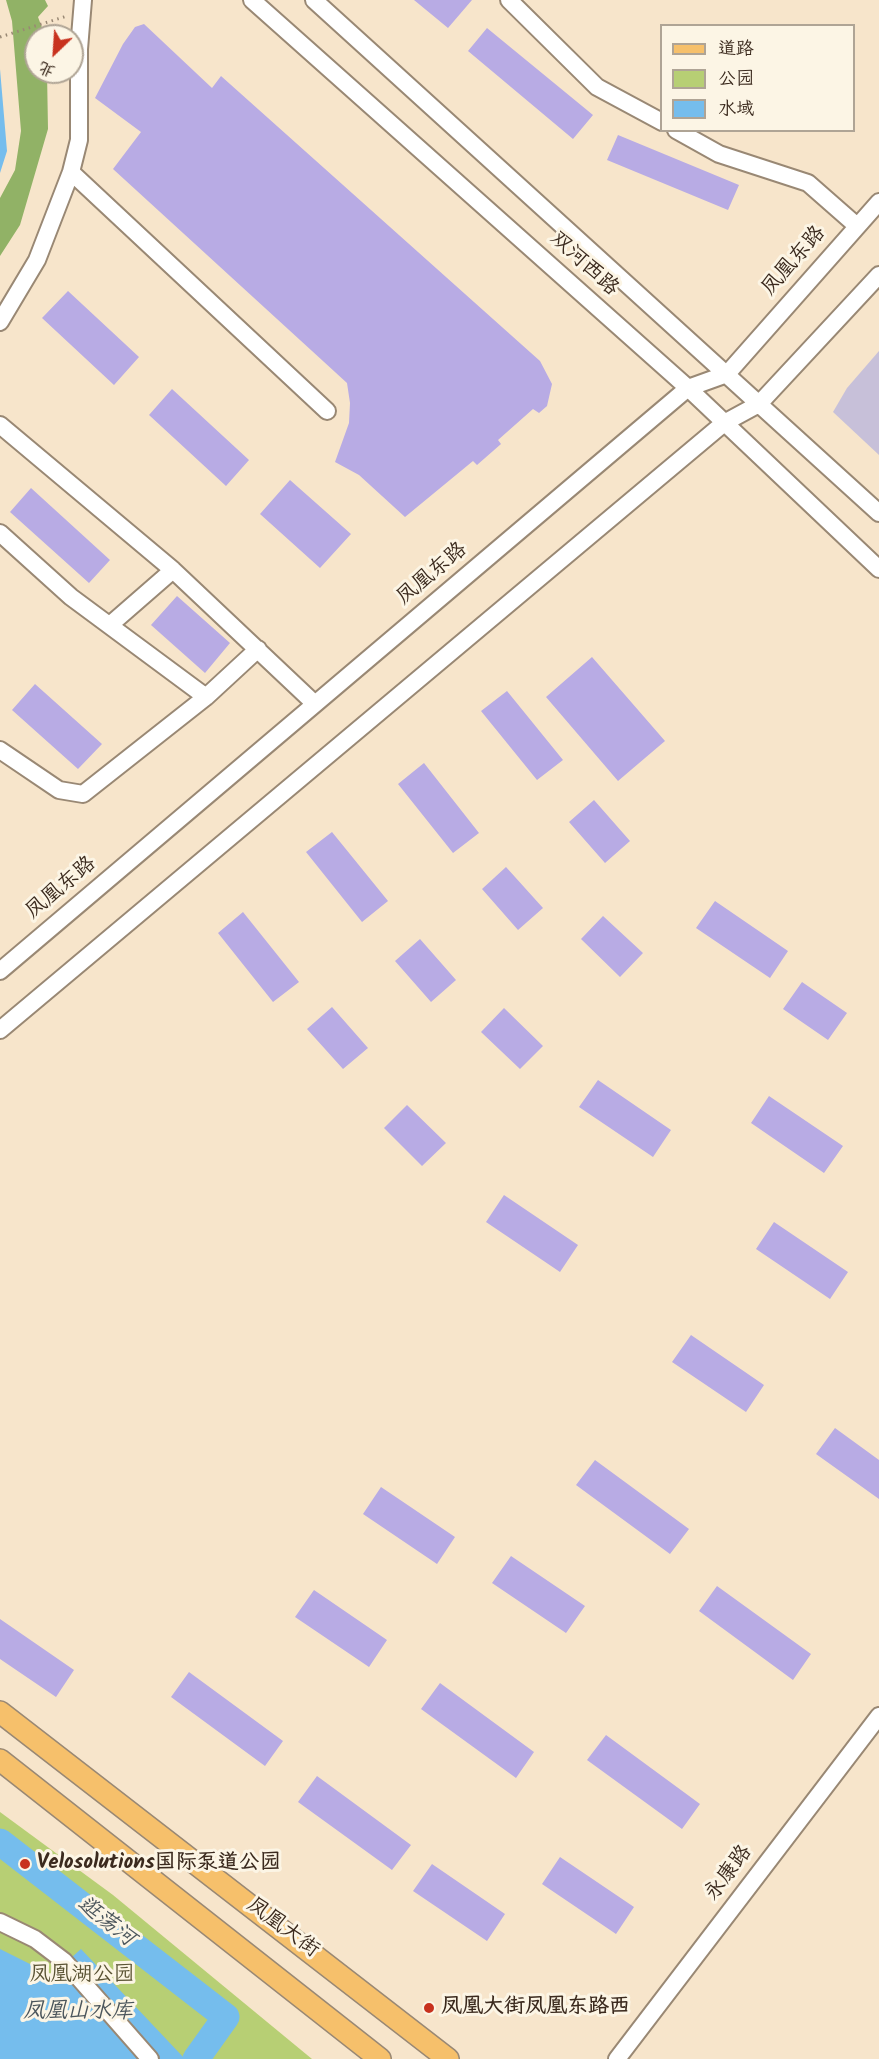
<!DOCTYPE html>
<meta charset="utf-8">
<style>
body{margin:0}
#map{position:relative;width:879px;height:2059px;overflow:hidden;background:#f7e5cb;font-family:Kalam,"LXGW WenKai TC",sans-serif}
canvas{display:block}
.legend{position:absolute;left:660px;top:24px;width:195px;height:108px;box-sizing:border-box;background:#fcf5e5;border:2px solid #afa495;margin:0;padding:8px 10px;list-style:none;font-size:18px;color:#3b2a1e}
.legend li{display:flex;align-items:center;gap:12px;height:30px}
.legend b{width:30px;border:2px solid #afa495}
.north{position:absolute;left:24px;top:24px;width:60px;height:60px;box-sizing:border-box;background:#fcf5e5;border:2px solid #afa495;border-radius:50%;rotate:205deg;font-size:16px;font-weight:700;line-height:24px;text-align:center;color:#3b2a1e}
.north::after{content:'';display:block;margin:auto;width:21px;height:27px;background:#c8321e;clip-path:polygon(50% 0,100% 100%,50% 72%,0 100%)}
</style>
<div id="map">
<canvas width="879" height="2059"></canvas>
<ul class="legend">
<li><b style="height:8px;background:#f6c06b"></b>道路</li>
<li><b style="height:16px;background:#b7cf74"></b>公园</li>
<li><b style="height:16px;background:#75bded"></b>水域</li>
</ul>
<div class="north">北</div>
</div>
<script>
const ctx = document.querySelector('canvas').getContext('2d');
ctx.lineJoin = 'round';
function fill(path, color) { ctx.fillStyle = color; ctx.fill(path, 'evenodd'); }
const toPath = rows => new Path2D(rows.map(r => 'M' + r).join(''));
function trace(path, color, width, dash) { ctx.strokeStyle = color; ctx.lineWidth = width; ctx.lineCap = dash ? 'butt' : 'round'; ctx.setLineDash(dash || []); ctx.stroke(path); }
function write(font, color, halo, rows, align = 'center') {
  ctx.font = font + ' Kalam,"LXGW WenKai TC",sans-serif'; ctx.lineWidth = 6; ctx.setLineDash([]); ctx.textBaseline = 'middle'; ctx.strokeStyle = halo; ctx.fillStyle = color; for (const [text, x, y, turn = 0] of rows) {
    ctx.save(); ctx.translate(x, y); ctx.rotate((+turn || 0) * Math.PI / 180); ctx.textAlign = isNaN(turn) ? turn : align; if (halo) ctx.strokeText(text, 0, 0); ctx.fillText(text, 0, 0); ctx.restore();
  }
}
fill(toPath([
 [879,351,879,455,833,412,847,388]
]), '#c7c0d9');
fill(toPath([
 [0,1812,113,1895,312,2059,0,2059]
]), '#b7cf74');
fill(toPath([
 [6,0,45,0,48,6,38,17,45,36,36,36,36,72,47,72,48,129,20,225,0,256,0,198,15,170,21,131,12,21]
]), '#91b266');
fill(toPath([
 [0,69,7,151,0,173],
 [0,1949,52,1975,81,1949,185,2059,0,2059]
]), '#75bded');
trace(toPath([
 [0,1842,226,2017,196,2059]
]), '#75bded', 27);
fill(toPath([
 [414,0,472,0,448,28],
 [144,24,212,88,221,76,540,361,552,384,547,406,539,413,533,409,498,440,501,444,477,465,473,461,405,517,359,475,335,462,349,423,350,403,347,383,113,169,141,132,95,98,123,44,135,27],
 [487,28,593,115,573,139,468,51],
 [618,135,739,185,728,210,607,160],
 [68,291,139,357,114,385,42,318],
 [172,389,249,460,226,486,149,415],
 [290,480,351,534,320,568,260,514],
 [31,488,110,560,89,583,10,512],
 [177,596,230,643,205,673,151,625],
 [592,657,665,741,618,781,546,697],
 [35,684,102,744,78,769,12,710],
 [507,691,563,760,537,780,481,711],
 [424,763,479,833,453,853,398,784],
 [594,800,630,841,605,863,569,822],
 [332,832,388,901,362,922,306,852],
 [506,867,543,908,518,930,482,889],
 [715,901,788,951,770,978,696,928],
 [243,912,299,982,273,1002,218,933],
 [603,916,643,953,620,977,581,939],
 [420,939,456,980,431,1002,395,961],
 [802,982,847,1013,828,1040,783,1009],
 [332,1007,368,1048,343,1069,307,1029],
 [504,1008,543,1046,520,1069,481,1032],
 [598,1080,671,1130,653,1157,579,1107],
 [769,1096,843,1146,824,1173,751,1123],
 [407,1105,446,1143,422,1166,384,1128],
 [504,1195,578,1245,560,1272,486,1222],
 [774,1222,848,1272,830,1299,756,1249],
 [691,1335,764,1385,746,1412,672,1362],
 [835,1428,879,1460,879,1499,816,1454],
 [595,1460,689,1529,670,1554,576,1485],
 [381,1487,455,1537,437,1564,363,1514],
 [511,1556,585,1606,566,1633,492,1583],
 [717,1586,811,1654,793,1680,699,1611],
 [314,1590,387,1640,369,1667,295,1617],
 [0,1619,74,1670,56,1697,0,1659],
 [189,1672,283,1741,265,1766,171,1697],
 [440,1683,534,1752,516,1778,421,1709],
 [606,1735,700,1804,682,1829,587,1760],
 [317,1776,411,1845,392,1870,298,1802],
 [560,1857,634,1907,616,1934,542,1884],
 [432,1864,505,1914,487,1941,413,1891]
]), '#b8abe4');
const minor = toPath([
 [252,0,688,388,879,569],
 [314,0,879,513],
 [509,0,597,87,662,122],
 [676,130,719,154,808,183,857,226],
 [71,172,327,411],
 [0,322,37,260,71,172,79,140,79,49,83,0],
 [0,425,173,570,315,704],
 [0,533,71,597,206,697],
 [111,624,173,570],
 [0,750,59,790,83,794,206,697,258,649],
 [0,971,688,388,727,374,879,202],
 [0,1030,724,423,759,404,879,275],
 [0,1922,35,1939,64,1961,150,2059],
 [617,2059,879,1716]
]);
const major = toPath([
 [0,1712,448,2059],
 [0,1760,380,2059]
]);
trace(minor, '#998874', 20);
trace(major, '#998874', 24);
trace(toPath([
 [0,37,67,16]
]), '#998874', 3, [1.5, 4.5]);
trace(minor, '#fff', 16);
trace(major, '#f6c06b', 21);
for (const [x, y, r, color] of [
 [25,1864,6,"#c8321e"],
 [429,2008,6,"#c8321e"]
]) { const dot = new Path2D(); dot.arc(x, y, r, 0, 2 * Math.PI); ctx.fillStyle = color; ctx.fill(dot); trace(dot, '#fcf5e5', 2); }
write('21px', '#3b2a1e', '#fcf5e5', [
 ["凤凰东路",795,262,-49],
 ["双河西路",583,265,42],
 ["凤凰东路",433,575,-40],
 ["凤凰东路",62,889,-40],
 ["永康路",730,1874,-53],
 ["凤凰大街",282,1929,37]
]);
write('bold 21px', '#3b2a1e', '#fcf5e5', [
 ["Velosolutions国际泵道公园",37,1864],
 ["凤凰大街凤凰东路西",441,2008]
], 'left');
write('21px', '#5a5334', '#fcf5e5', [
 ["凤凰湖公园",82,1976]
]);
write('italic 22px', '#4c565c', '#fcf5e5', [
 ["逛荡河",105,1923,38],
 ["凤凰山水库",78,2013]
]);
</script>
